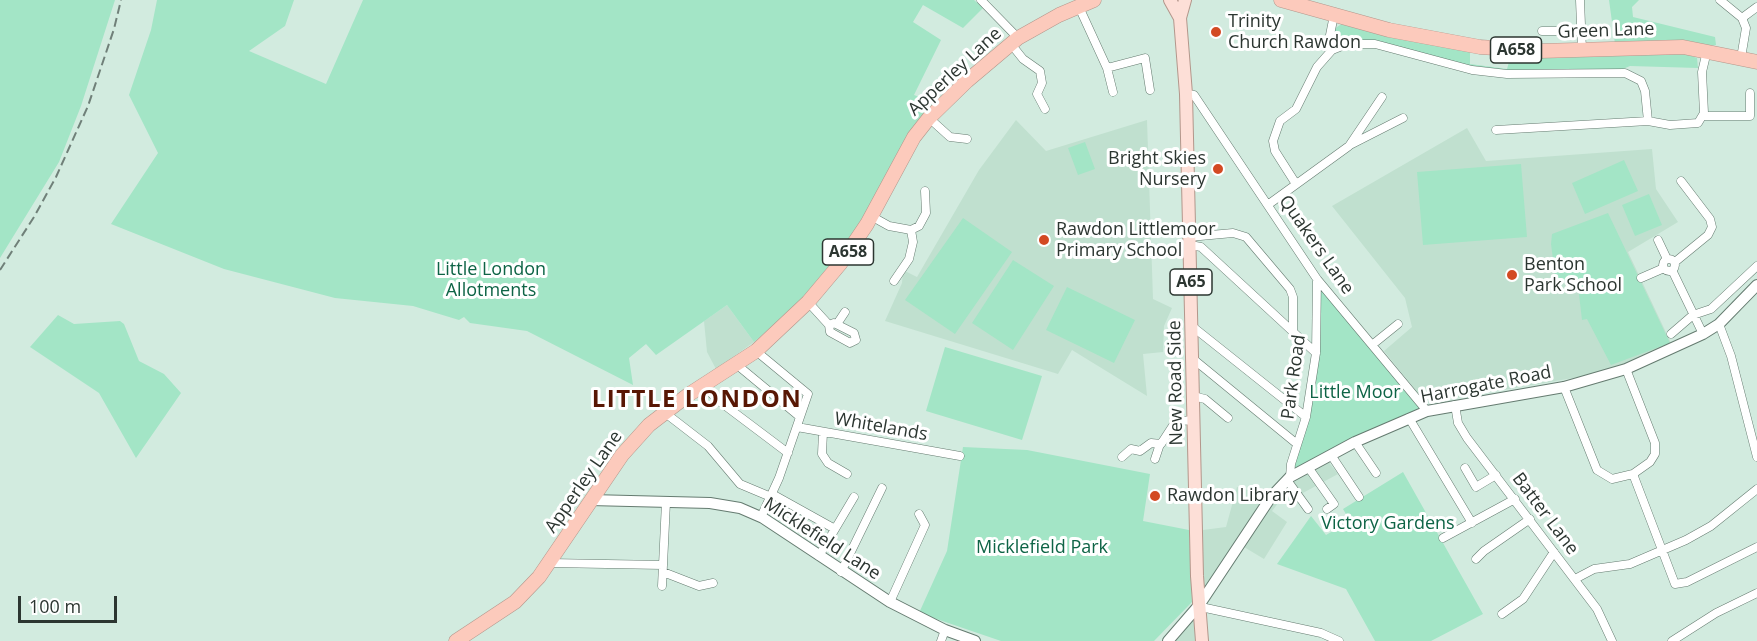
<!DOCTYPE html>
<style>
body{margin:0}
#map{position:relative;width:1757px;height:641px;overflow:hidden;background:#d2ebdf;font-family:"Open Sans",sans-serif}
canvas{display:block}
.scale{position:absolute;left:18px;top:596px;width:99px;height:27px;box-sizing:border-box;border:3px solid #2c3631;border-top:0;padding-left:8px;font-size:18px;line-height:21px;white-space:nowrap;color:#2c3631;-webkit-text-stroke:4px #fff;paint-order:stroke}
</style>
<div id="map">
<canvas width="1757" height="641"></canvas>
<div class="scale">100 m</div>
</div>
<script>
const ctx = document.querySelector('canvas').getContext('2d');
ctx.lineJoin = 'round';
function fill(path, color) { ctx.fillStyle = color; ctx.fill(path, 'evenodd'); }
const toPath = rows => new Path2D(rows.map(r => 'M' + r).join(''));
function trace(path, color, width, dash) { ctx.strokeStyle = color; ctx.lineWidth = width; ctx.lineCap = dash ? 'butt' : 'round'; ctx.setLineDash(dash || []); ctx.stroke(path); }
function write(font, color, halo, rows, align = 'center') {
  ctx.font = font + ' "Open Sans",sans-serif'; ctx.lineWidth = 6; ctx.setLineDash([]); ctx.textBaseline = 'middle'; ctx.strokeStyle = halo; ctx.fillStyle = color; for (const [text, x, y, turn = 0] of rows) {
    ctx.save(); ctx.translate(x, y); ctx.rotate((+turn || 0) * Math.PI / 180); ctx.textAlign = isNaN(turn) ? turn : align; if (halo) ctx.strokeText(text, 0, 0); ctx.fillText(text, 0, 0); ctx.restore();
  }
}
fill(toPath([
 [1016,120,1046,151,1147,120,1153,299,1172,308,1164,326,1163,352,1143,354,1147,396,1072,350,1058,374,885,321,902,283,903,270,917,277,979,170],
 [1467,128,1486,161,1652,149,1656,189,1678,222,1628,252,1671,343,1615,368,1585,376,1426,403,1384,351,1412,327,1405,298,1332,206],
 [727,305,754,342,716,369,707,352,704,321],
 [1327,460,1338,474,1301,494,1288,490,1272,511,1287,522,1264,559,1244,547,1198,612,1198,641,1172,641,1203,584,1203,530,1226,527,1237,487,1265,495]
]), '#c0e0cf');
fill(toPath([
 [0,0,115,0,81,106,59,162,0,258],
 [157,0,294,0,285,26,249,51,326,84,363,0,974,0,983,8,963,28,923,5,913,22,941,40,914,95,936,103,846,245,798,304,754,342,727,305,656,355,646,344,629,358,633,385,527,331,470,323,464,317,459,320,413,306,335,298,224,269,111,224,158,153,129,95,151,30],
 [1609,0,1639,0,1632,7,1633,17,1715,37,1716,45,1697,47,1615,44],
 [1343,23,1470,49,1470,64,1507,69,1511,55,1681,52,1697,58,1698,68,1630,66,1623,69,1507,72,1461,65,1370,40,1337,45,1332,40,1334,29],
 [1085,142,1095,169,1078,175,1068,148],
 [1624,160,1638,191,1585,214,1572,183],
 [1521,164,1527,237,1423,245,1417,172],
 [1649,194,1662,225,1635,236,1622,205],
 [1608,213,1670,343,1611,365,1587,319,1582,320,1578,286,1574,281,1556,282,1551,244,1552,234],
 [963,218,1012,252,955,334,905,300],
 [1013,260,1054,286,1013,350,972,323],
 [1317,279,1427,411,1290,477,1316,353],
 [1067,287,1135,320,1114,363,1046,330],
 [58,315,74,324,120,321,124,324,139,361,164,374,181,393,136,458,99,393,30,347],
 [945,347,1042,376,1022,440,926,411],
 [963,447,1027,450,1150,474,1143,521,1189,530,1192,602,1154,641,1001,641,919,613,947,551],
 [1403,472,1483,614,1431,641,1375,641,1346,589,1277,564,1311,516,1326,535,1350,521,1343,509]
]), '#a3e5c6');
const street = toPath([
 [981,0,1018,38],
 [1580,0,1582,50],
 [1720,0,1742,18,1746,28,1741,58],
 [1079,7,1107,68,1145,58,1150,90],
 [1742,18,1757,7],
 [1542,31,1581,31],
 [1011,44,1023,59,1040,71,1042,83,1037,94,1045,109],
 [1332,50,1347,44,1375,44,1472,70,1507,74,1625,73,1641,81,1645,91,1648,121],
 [1107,68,1113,92],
 [1186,94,1194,95,1317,279,1427,411],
 [1704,116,1750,116,1750,93],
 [929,118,950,137,967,139],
 [1496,130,1648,121,1670,125,1698,123,1704,113,1702,72,1707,51],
 [1352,144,1403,118],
 [1296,184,1275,151,1273,141,1280,121,1296,109,1317,67,1332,50,1329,40,1334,15],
 [1269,204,1349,146,1382,97],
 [871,216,889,226,911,230,919,226,926,213,925,191],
 [1189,237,1233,233,1246,237,1290,289,1293,297,1293,332],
 [1658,240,1667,259],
 [1190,245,1201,247,1316,353],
 '1663 265a6 6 0 1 1 12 0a6 6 0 1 1-12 0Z',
 [1675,262,1708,235,1712,227,1710,219,1681,181],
 [1672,270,1703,334],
 [1641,278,1664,268],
 [894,281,909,259,913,242,911,230],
 [808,302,829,325,830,332,850,343,856,340,854,333,834,323,829,325],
 [837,324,845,312],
 [1719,324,1731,356,1757,457],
 [1193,327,1306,417],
 [1671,334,1693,315,1711,309,1757,266],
 [1372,345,1398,324],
 [756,351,808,394,779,478,761,517],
 [1192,358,1297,444],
 [736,364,800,417],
 [703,385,719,401,788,453],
 [1564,387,1597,470,1612,479,1633,474,1650,462,1655,454,1655,443,1626,369],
 [1193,396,1205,399,1228,418],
 [1455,405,1458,423,1467,438,1597,609,1612,641],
 [664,412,708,446,740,484,771,497],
 [1409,418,1472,523],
 [797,427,960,456],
 [823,432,822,454,828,463,847,474],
 [1355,442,1376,473],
 [1331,455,1359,497],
 [1122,457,1131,449,1140,451,1151,443,1161,444,1174,424,1181,421,1194,420],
 [1155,459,1160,444],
 [1308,467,1334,504,1327,509],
 [1465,468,1476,487,1496,475],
 [1633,474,1675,584,1687,582,1757,547],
 [1290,477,1291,464,1306,417,1316,353,1317,279],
 [1287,480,1308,509],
 [772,494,835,529],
 [1443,538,1515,499],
 [819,556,854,497],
 [1476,559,1484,551,1530,519],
 [550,563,663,565],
 [663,572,699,586,713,583],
 [841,572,882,488],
 [1575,579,1594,569,1630,564,1686,540,1711,526,1757,489],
 [662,586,666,502],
 [890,602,925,525,919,514],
 [1201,607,1321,633,1339,641],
 [1502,614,1523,599,1554,552],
 [941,641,945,630],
 [1672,641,1716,613,1757,593]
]);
const secondary = toPath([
 [590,500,710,503,740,508,763,518,890,602,945,630,975,641],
 [1168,641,1200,604,1271,497,1290,477,1355,442,1427,411,1564,387,1626,369,1703,334,1719,324,1757,285]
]);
const primary = toPath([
 [1170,0,1180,18,1186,94,1197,576,1202,641],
 [1180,18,1185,0]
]);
const highway = toPath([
 [1281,0,1389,30,1480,47,1540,51,1683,47,1757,62],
 [456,641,515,602,539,577,622,455,649,425,688,395,756,351,808,302,840,264,867,224,914,137,929,118,967,81,1018,38,1059,15,1094,0]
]);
trace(street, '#657b70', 9);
trace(secondary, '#657b70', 12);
trace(primary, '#b3968b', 14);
trace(highway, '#b3968b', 15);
trace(street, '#fff', 8);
trace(secondary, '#fff', 10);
trace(primary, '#fddfd7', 12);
trace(highway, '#fccabc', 14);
trace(toPath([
 [0,270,34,217,56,177,88,106,114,29,121,0]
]), '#708079', 2, [9, 4.5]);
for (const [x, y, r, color] of [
 [1216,32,6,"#d34a23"],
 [1218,169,6,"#d34a23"],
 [1044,240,6,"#d34a23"],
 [1512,275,6,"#d34a23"],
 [1155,496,6,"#d34a23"]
]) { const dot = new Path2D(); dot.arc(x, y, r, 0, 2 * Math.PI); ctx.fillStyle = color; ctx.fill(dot); trace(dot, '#fff', 2); }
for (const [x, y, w] of [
 [1516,50,51],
 [848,252,51],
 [1191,282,42]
]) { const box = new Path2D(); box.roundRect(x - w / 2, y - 13, w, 26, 4.5); ctx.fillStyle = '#fff'; ctx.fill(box); trace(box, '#2c3631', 1.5); }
write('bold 16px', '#2c3631', null, [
 ["A658",1516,50],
 ["A658",848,252],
 ["A65",1191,282]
]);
write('18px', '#2c3631', '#fff', [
 ["Trinity",1228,22],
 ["Church Rawdon",1228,43],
 ["Bright Skies",1206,159,"right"],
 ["Nursery",1206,180,"right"],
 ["Rawdon Littlemoor",1056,230],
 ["Primary School",1056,251],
 ["Benton",1524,265],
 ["Park School",1524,286],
 ["Rawdon Library",1167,496]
], 'left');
write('18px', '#2c3631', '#fff', [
 ["Green Lane",1606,31,-2],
 ["Apperley Lane",955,72,-43],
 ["Quakers Lane",1316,245,55],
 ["Park Road",1294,377,-82],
 ["New Road Side",1176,383,-91],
 ["Harrogate Road",1486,385,-11],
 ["Whitelands",881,427,10],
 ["Apperley Lane",584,482,-55],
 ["Batter Lane",1545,514,53],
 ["Micklefield Lane",822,539,33]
]);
write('18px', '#0e6446', '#fff', [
 ["Little London",491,270],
 ["Allotments",491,291],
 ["Little Moor",1355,393],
 ["Victory Gardens",1388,524],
 ["Micklefield Park",1042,548]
]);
ctx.letterSpacing = '1.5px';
write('bold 24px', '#581704', '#fff', [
 ["LITTLE LONDON",697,400]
]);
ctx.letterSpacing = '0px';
</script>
